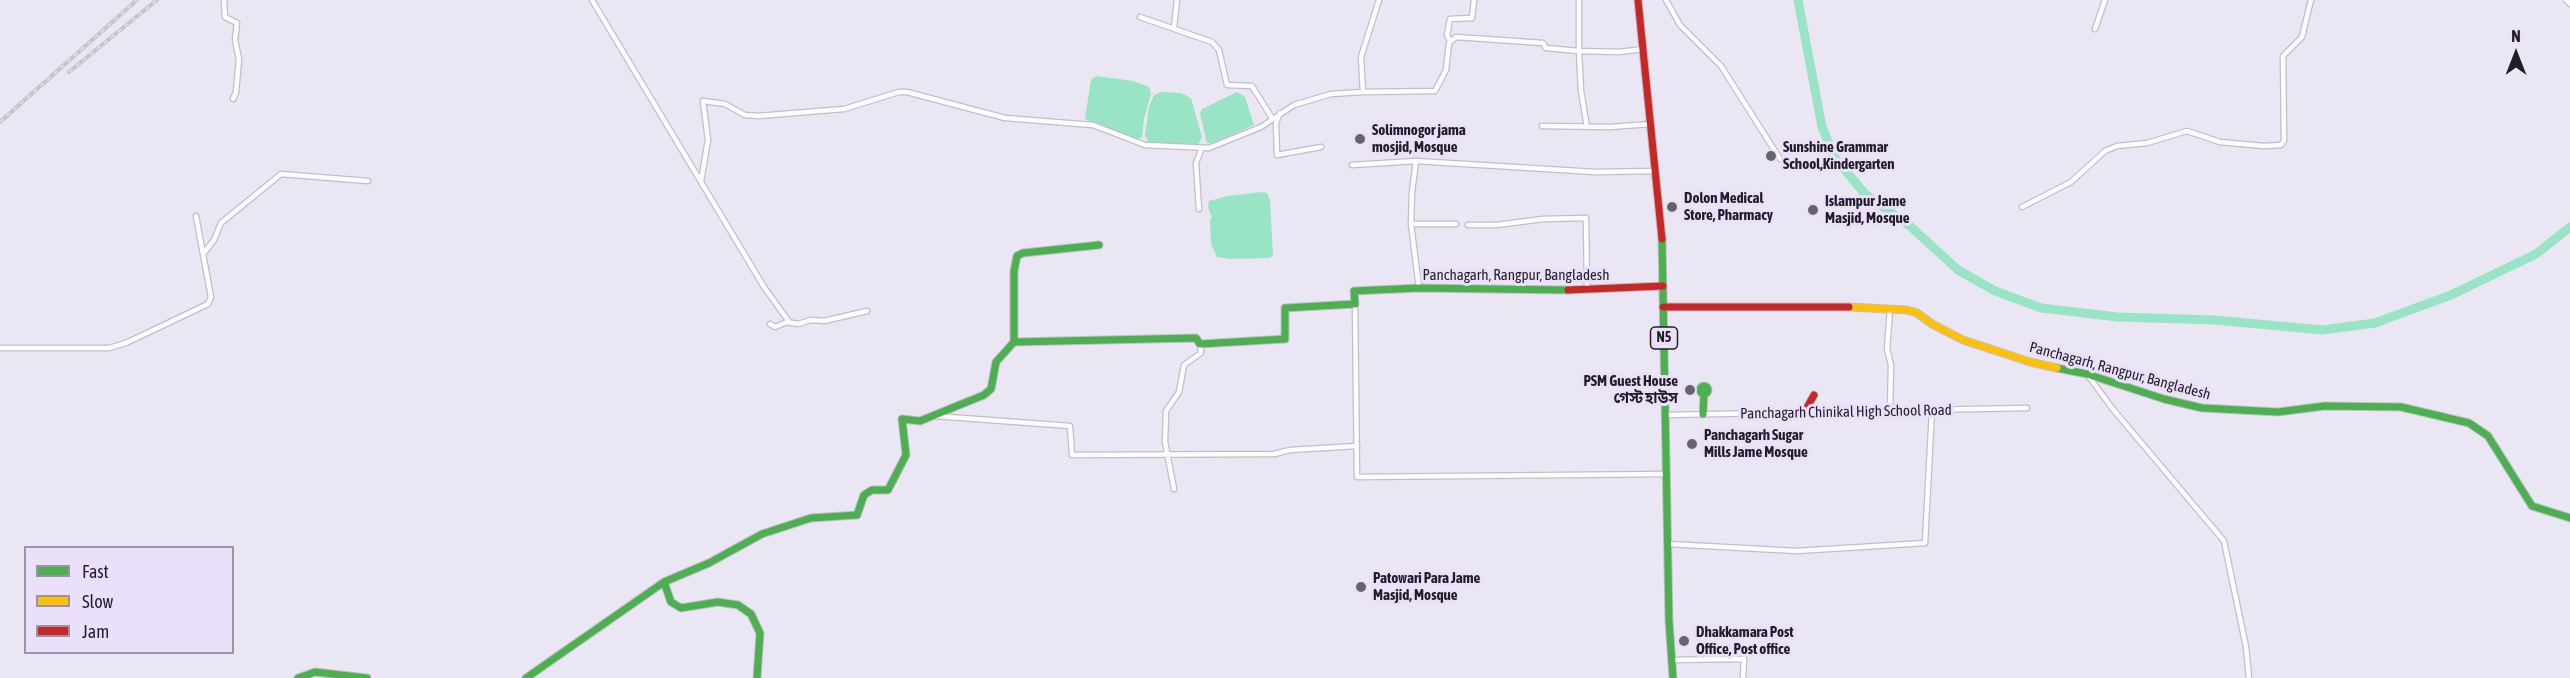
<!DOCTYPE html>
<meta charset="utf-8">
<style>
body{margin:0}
#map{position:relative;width:2570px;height:678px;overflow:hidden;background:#ebe6f3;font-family:"Asap Condensed",sans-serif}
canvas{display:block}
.legend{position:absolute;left:24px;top:546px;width:210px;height:108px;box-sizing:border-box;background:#eae0f9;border:2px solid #9a92a5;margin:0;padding:8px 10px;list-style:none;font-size:18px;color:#221e27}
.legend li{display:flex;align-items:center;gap:12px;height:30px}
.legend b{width:30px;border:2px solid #9a92a5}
.north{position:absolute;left:2486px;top:24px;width:60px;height:60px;-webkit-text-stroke:4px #eae0f9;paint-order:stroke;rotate:0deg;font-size:16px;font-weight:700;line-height:24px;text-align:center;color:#221e27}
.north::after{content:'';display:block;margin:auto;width:21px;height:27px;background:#221e27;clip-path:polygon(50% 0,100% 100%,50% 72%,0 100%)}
</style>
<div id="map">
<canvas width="2570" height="678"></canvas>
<ul class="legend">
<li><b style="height:8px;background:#4caf50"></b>Fast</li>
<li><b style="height:8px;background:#ffc107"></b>Slow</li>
<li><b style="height:8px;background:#c62828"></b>Jam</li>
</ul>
<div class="north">N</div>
</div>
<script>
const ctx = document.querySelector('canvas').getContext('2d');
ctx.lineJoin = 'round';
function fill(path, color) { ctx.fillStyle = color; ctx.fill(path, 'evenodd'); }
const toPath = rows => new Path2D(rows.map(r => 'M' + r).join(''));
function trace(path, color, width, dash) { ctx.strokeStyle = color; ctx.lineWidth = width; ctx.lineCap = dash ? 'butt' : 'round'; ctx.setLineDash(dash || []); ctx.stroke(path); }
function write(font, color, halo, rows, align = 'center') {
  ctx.font = font + ' "Asap Condensed","Noto Sans Bengali",sans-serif'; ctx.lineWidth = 6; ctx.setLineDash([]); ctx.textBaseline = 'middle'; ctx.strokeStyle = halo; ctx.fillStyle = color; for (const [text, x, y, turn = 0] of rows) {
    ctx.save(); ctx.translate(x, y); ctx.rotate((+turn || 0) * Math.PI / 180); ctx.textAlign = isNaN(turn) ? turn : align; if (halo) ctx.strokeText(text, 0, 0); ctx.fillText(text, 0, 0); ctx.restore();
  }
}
fill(toPath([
 [1096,76,1133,81,1149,87,1151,94,1144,119,1142,138,1134,139,1085,119,1091,80],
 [1161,92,1181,93,1191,98,1202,137,1198,145,1148,142,1145,135,1149,107,1154,95],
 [1237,92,1245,97,1254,125,1212,144,1207,143,1200,114,1202,109],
 [1261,192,1267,193,1270,200,1273,256,1269,258,1229,259,1217,257,1211,244,1210,220,1212,217,1208,208,1209,201,1228,196]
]), '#99e4c5');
trace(toPath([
 [1798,0,1822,127,1835,158,1865,194,1910,226,1958,270,1995,291,2041,308,2118,317,2215,320,2322,330,2375,323,2451,295,2536,254,2570,227]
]), '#99e4c5', 9);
const street = toPath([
 [224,0,225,17,237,23,235,40,239,59,236,92,233,99],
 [592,0,764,287,790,323],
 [1579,0,1579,51,1619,52,1644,49],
 [1666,0,1680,25,1721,66,1780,159],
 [2566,0,2570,4],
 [1140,17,1212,42,1219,50,1227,85,1252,86,1272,118],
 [1174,27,1177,0],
 [2095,29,2105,0],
 [1450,41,1447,35,1450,19,1472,18,1474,0],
 [1363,92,1435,91,1446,70,1449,43,1456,37,1543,43,1546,48,1579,51,1581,91,1587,127],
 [1280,113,1276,123,1277,155,1321,147],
 [1542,126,1610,127,1651,124],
 [1352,165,1416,161],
 [701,181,708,140,703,101,725,104,745,115,758,116,844,109,899,92,907,92,1005,118,1093,125,1145,145,1209,148,1261,127,1294,105,1331,94,1363,92,1361,57,1379,0],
 [2022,207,2071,182,2105,151,2117,146,2147,143,2187,131,2220,142,2264,146,2281,145,2284,141,2283,56,2302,37,2311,0],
 [1199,209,1196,163,1201,150],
 [196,216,203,254],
 [1411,224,1456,224],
 [1468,225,1497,225,1543,219,1586,218,1587,290],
 [1419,288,1411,224,1412,192,1416,161,1595,172,1656,171],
 [1355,304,1357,477,1667,474],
 [770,324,775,327,787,322,798,324,811,320,824,321,867,311],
 [0,348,109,348,126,343,208,304,211,297,203,254,214,240,221,223,281,174,368,181],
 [2087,374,2112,408,2224,541,2246,647,2249,678],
 [1890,411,1891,365,1887,349,1890,309],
 [1666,415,2027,408],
 [935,416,1070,426,1072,455,1274,454,1290,450,1357,446],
 [1174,489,1165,442,1166,411,1179,392,1184,365,1201,353,1200,344],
 [1668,544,1797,551,1925,543,1932,410],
 [1671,660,1744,659,1743,678]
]);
const fast = toPath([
 [1662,239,1669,621,1673,678],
 [1099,245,1023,253,1017,256,1014,271,1014,342,1196,338,1200,344,1285,339,1285,308,1355,304,1354,291,1419,288,1568,290],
 [2057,368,2087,374,2164,399,2202,408,2278,412,2325,406,2401,407,2469,423,2488,436,2532,506,2570,518],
 '1700 390a4 4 0 1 1 8 0a4 4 0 1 1-8 0Z',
 [1703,414,1704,394],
 [664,582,671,602,681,608,718,602,738,605,751,614,760,633,757,678],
 [298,678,315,672,367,678],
 [526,678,664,582,709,563,762,534,811,518,857,515,864,495,872,490,888,490,906,455,902,419,920,421,984,395,991,389,996,362,1014,342]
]);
const slow = toPath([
 [1849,307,1907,310,1917,313,1932,324,1963,340,2030,362,2057,368]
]);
const jam = toPath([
 [1638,0,1662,239],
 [1568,290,1663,286],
 [1663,307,1849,307],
 [1804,413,1814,395]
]);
trace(street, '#c2bec9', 7);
trace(fast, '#c2bec9', 9);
trace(slow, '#c2bec9', 9);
trace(jam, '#c2bec9', 9);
trace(street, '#fcfbfd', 4.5);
trace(fast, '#4caf50', 7);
trace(slow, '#ffc107', 7);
trace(jam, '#c62828', 7);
const rail = toPath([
 [69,72,157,0],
 [0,122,137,0]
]);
trace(rail, '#c5c4c7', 4);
trace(rail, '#eae0f9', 1.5, [4.5]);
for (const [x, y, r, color] of [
 [1360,139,6,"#68646e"],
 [1771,156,6,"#68646e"],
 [1672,207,6,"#68646e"],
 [1813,210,6,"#68646e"],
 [1690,390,6,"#68646e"],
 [1692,444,6,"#68646e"],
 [1361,587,6,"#68646e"],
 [1684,641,6,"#68646e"]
]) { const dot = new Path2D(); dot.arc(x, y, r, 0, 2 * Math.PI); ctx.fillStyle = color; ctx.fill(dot); trace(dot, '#eae0f9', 2); }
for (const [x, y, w] of [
 [1664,338,27]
]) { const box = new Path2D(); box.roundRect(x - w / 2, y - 11, w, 22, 4.5); ctx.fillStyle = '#eae0f9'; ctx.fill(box); trace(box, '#221e27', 1.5); }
write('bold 14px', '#221e27', null, [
 ["N5",1664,338]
]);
write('bold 15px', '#221e27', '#eae0f9', [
 ["Solimnogor jama",1372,130],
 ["mosjid, Mosque",1372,147],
 ["Sunshine Grammar",1783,147],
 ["School,Kindergarten",1783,164],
 ["Dolon Medical",1684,198],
 ["Store, Pharmacy",1684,215],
 ["Islampur Jame",1825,201],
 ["Masjid, Mosque",1825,218],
 ["PSM Guest House",1678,381,"right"],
 ["গেস্ট হাউস",1678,398,"right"],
 ["Panchagarh Sugar",1704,435],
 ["Mills Jame Mosque",1704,452],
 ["Patowari Para Jame",1373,578],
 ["Masjid, Mosque",1373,595],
 ["Dhakkamara Post",1696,632],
 ["Office, Post office",1696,649]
], 'left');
write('15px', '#221e27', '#eae0f9', [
 ["Panchagarh, Rangpur, Bangladesh",1516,275],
 ["Panchagarh, Rangpur, Bangladesh",2120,371,15],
 ["Panchagarh Chinikal High School Road",1846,412,-1]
]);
</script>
